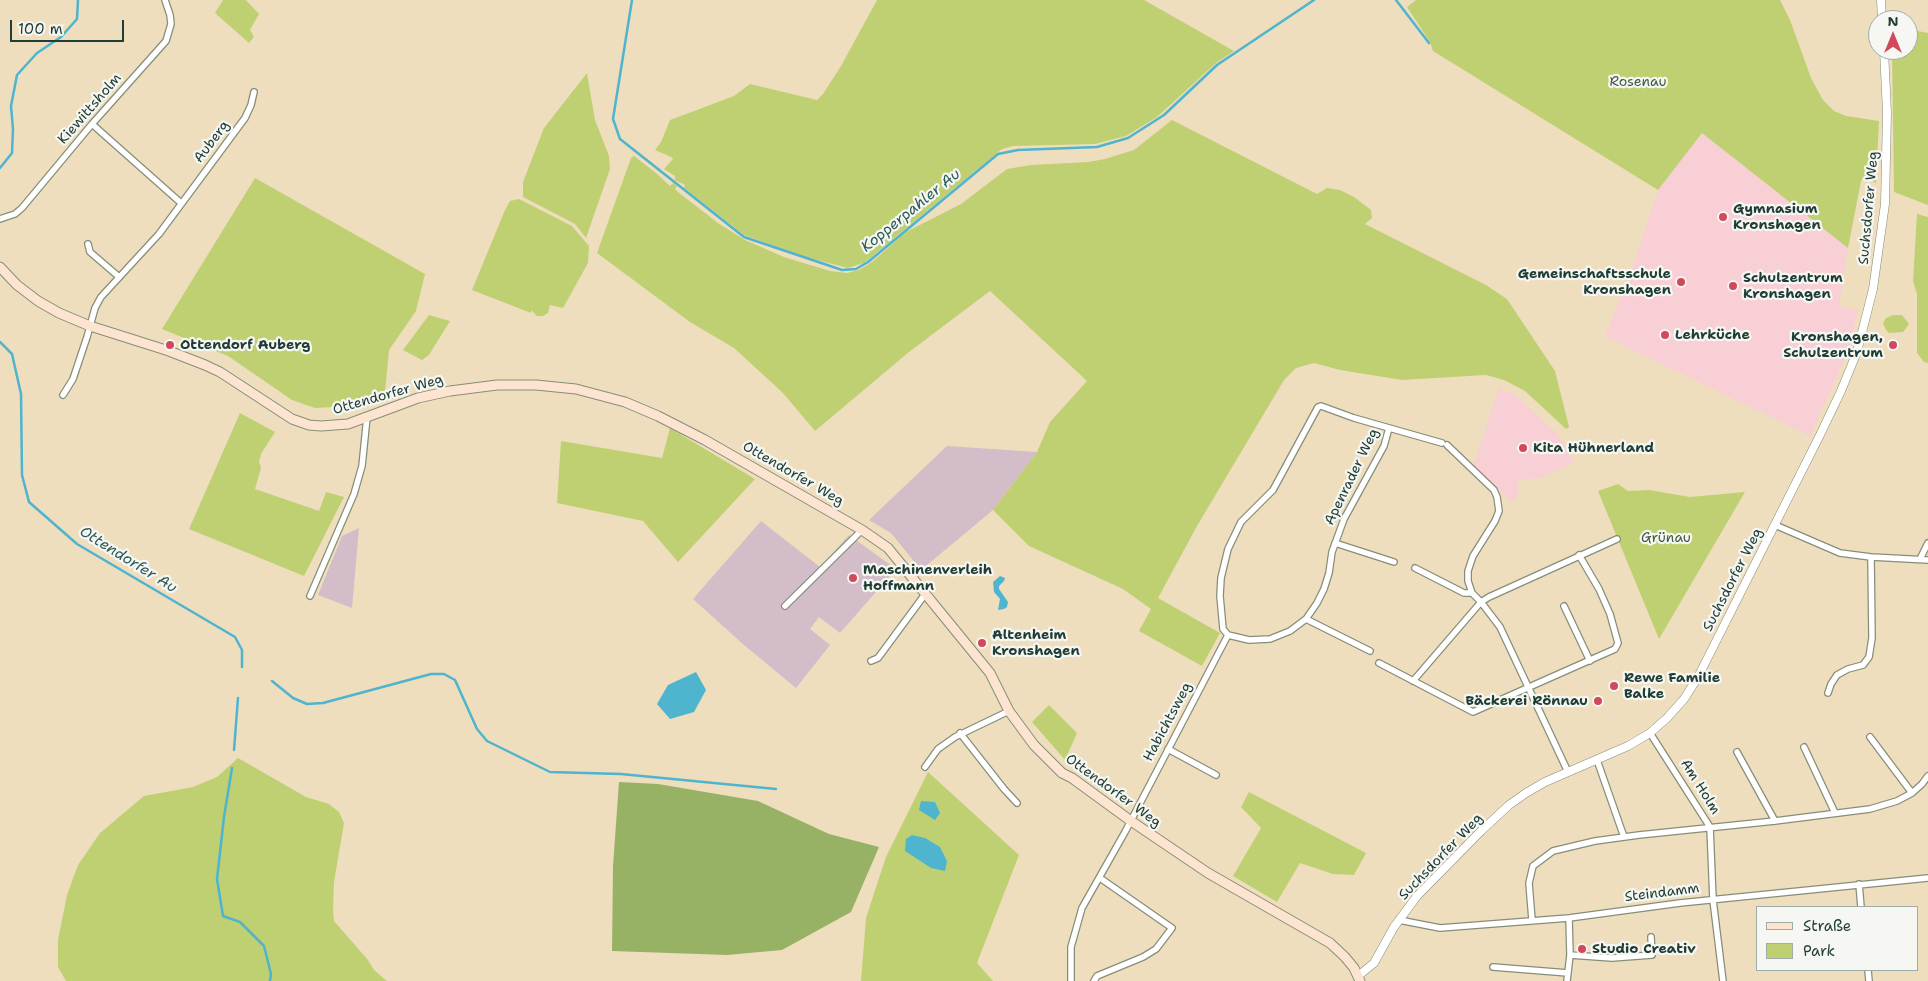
<!DOCTYPE html>
<meta charset="utf-8">
<style>
body{margin:0}
#map{position:relative;width:1928px;height:981px;overflow:hidden;background:#eedebe;font-family:"Shantell Sans",sans-serif}
canvas{display:block}
.legend{position:absolute;left:1756px;top:906px;width:162px;height:65px;box-sizing:border-box;background:#f6f6f2;border:1px solid #a0aca6;margin:0;padding:6px 9px;list-style:none;font-size:15px;color:#1f3d34}
.legend li{display:flex;align-items:center;gap:10px;height:25px}
.legend b{width:25px;border:1px solid #a0aca6}
.north{position:absolute;left:1868px;top:10px;width:50px;height:50px;box-sizing:border-box;background:#f6f6f2;border:1px solid #a0aca6;border-radius:50%;rotate:0deg;font-size:14px;font-weight:700;line-height:20px;text-align:center;color:#1f3d34}
.north::after{content:'';display:block;margin:auto;width:18px;height:22px;background:#d1495b;clip-path:polygon(50% 0,100% 100%,50% 72%,0 100%)}
.scale{position:absolute;left:10px;top:20px;width:114px;height:22px;box-sizing:border-box;border:2px solid #1f3d34;border-top:0;padding-left:6px;font-size:15px;line-height:18px;white-space:nowrap;color:#1f3d34;-webkit-text-stroke:4px #f6f6f2;paint-order:stroke}
</style>
<div id="map">
<canvas width="1928" height="981"></canvas>
<ul class="legend">
<li><b style="height:6px;background:#fde4d1"></b>Straße</li>
<li><b style="height:14px;background:#bfd073"></b>Park</li>
</ul>
<div class="north">N</div>
<div class="scale">100 m</div>
</div>
<script>
const ctx = document.querySelector('canvas').getContext('2d');
ctx.lineJoin = 'round';
function fill(path, color) { ctx.fillStyle = color; ctx.fill(path, 'evenodd'); }
const toPath = rows => new Path2D(rows.map(r => 'M' + r).join(''));
function trace(path, color, width, dash) { ctx.strokeStyle = color; ctx.lineWidth = width; ctx.lineCap = dash ? 'butt' : 'round'; ctx.setLineDash(dash || []); ctx.stroke(path); }
function write(font, color, halo, rows, align = 'center') {
  ctx.font = font + ' "Shantell Sans",sans-serif'; ctx.lineWidth = 4.5; ctx.setLineDash([]); ctx.textBaseline = 'middle'; ctx.strokeStyle = halo; ctx.fillStyle = color; for (const [text, x, y, turn = 0] of rows) {
    ctx.save(); ctx.translate(x, y); ctx.rotate((+turn || 0) * Math.PI / 180); ctx.textAlign = isNaN(turn) ? turn : align; if (halo) ctx.strokeText(text, 0, 0); ctx.fillText(text, 0, 0); ctx.restore();
  }
}
fill(toPath([
 [1702,133,1848,248,1839,306,1858,311,1848,352,1810,436,1608,338,1606,334,1633,267,1658,190],
 [1499,388,1516,396,1558,434,1574,463,1541,478,1519,480,1517,497,1512,502,1473,467]
]), '#f7cfd4');
fill(toPath([
 [947,446,1037,452,993,510,921,570,891,533,869,520],
 [761,521,820,567,849,535,896,569,840,633,819,617,810,629,830,645,796,688,744,645,693,599],
 [359,528,352,608,318,595,342,536]
]), '#d2bdc8');
fill(toPath([
 [223,0,246,0,259,14,250,30,254,37,249,43,215,13],
 [877,0,1144,0,1234,51,1216,63,1157,117,1126,136,1095,144,1013,146,1002,149,864,263,848,268,805,257,744,235,684,188,685,185,675,180,675,176,664,169,673,159,671,157,655,150,661,142,670,120,734,96,750,84,817,100,823,94,841,66],
 [1416,0,1780,0,1790,20,1811,78,1823,100,1834,111,1846,116,1879,121,1876,183,1864,176,1861,181,1848,248,1702,133,1658,190,1433,51,1430,42,1407,7],
 [1908,29,1928,33,1928,205,1894,192,1892,50,1908,50],
 [587,73,595,120,609,156,610,169,586,238,575,224,523,197,523,182,544,128],
 [1172,120,1317,194,1327,188,1340,190,1354,197,1371,210,1372,218,1365,224,1486,285,1507,299,1555,371,1569,427,1566,429,1525,391,1504,380,1486,375,1402,380,1340,370,1314,363,1296,368,1284,380,1197,526,1158,598,1220,633,1202,666,1139,631,1151,609,1123,589,1029,546,993,510,1037,452,1050,422,1087,381,990,291,909,352,815,431,783,393,734,348,690,322,597,253,631,158,634,156,656,173,670,186,673,183,677,186,675,189,678,192,718,223,745,240,784,257,830,271,847,273,859,270,872,262,906,232,961,204,1007,169,1031,165,1088,162,1105,159,1134,150],
 [255,178,425,274,416,311,389,350,385,392,332,407,315,408,292,400,228,356,162,329],
 [519,199,572,226,589,246,588,263,563,308,550,305,548,313,543,316,537,316,531,310,531,313,472,290,505,210,510,201],
 [1917,214,1928,217,1928,363,1924,362,1917,353,1917,294,1913,281],
 [429,315,450,321,429,355,422,360,403,350],
 [1902,315,1909,324,1903,332,1889,333,1886,330,1883,323,1886,318,1893,315],
 [240,413,275,432,261,454,259,462,261,468,255,489,319,511,326,492,344,497,304,576,189,529],
 [670,428,755,479,678,562,643,521,557,503,561,441,662,458],
 [1618,484,1628,491,1649,490,1690,497,1745,492,1659,639,1598,491],
 [1049,705,1077,733,1065,760,1032,722],
 [238,758,306,797,329,804,339,812,344,823,334,882,333,909,334,921,368,960,374,970,387,981,66,981,58,967,58,940,67,895,78,865,100,833,144,796,193,787,217,777],
 [928,772,1019,855,977,963,993,981,861,981,866,918,879,878,886,857],
 [1249,792,1366,853,1354,875,1333,874,1300,863,1277,902,1233,876,1261,828,1241,807]
]), '#bfd073');
fill(toPath([
 [619,782,658,784,758,801,829,834,879,847,851,912,782,950,727,955,612,951,613,866]
]), '#97b265');
fill(toPath([
 [1000,576,1005,578,1004,581,999,586,999,589,1008,602,1007,607,1004,609,998,610,1000,599,994,592,993,582],
 [696,672,706,690,694,712,670,719,657,704,668,685],
 [921,801,935,802,940,813,935,820,919,810],
 [912,835,925,838,940,847,947,861,945,871,931,868,905,851,906,839]
]), '#4fb4cd');
trace(toPath([
 [632,0,613,119,620,139,744,237,842,270,856,269,868,262,998,154,1018,150,1097,147,1128,138,1164,115,1217,65,1314,0],
 [1396,0,1429,43],
 [0,168,12,153,13,129,11,106,17,75,37,53,61,37,77,19,78,0],
 [0,342,12,354,21,394,22,475,29,502,77,544,235,637,242,650,242,667],
 [272,681,293,698,307,704,323,703,431,674,444,674,455,680,477,729,487,741,550,772,621,774,776,789],
 [234,750,238,698],
 [232,768,224,817,217,879,223,916,240,922,264,946,271,974,270,981]
]), '#4fb4cd', 2.5);
const minor = toPath([
 [92,124,181,203],
 [0,219,15,214,22,208,92,124,166,41,171,24,170,15,165,0],
 [88,244,90,252,118,276],
 [63,395,73,379,87,337,95,308,101,297,159,234,245,118,251,105,254,92],
 [1447,445,1494,490,1497,497,1499,511,1495,521,1473,556,1468,571,1468,581,1472,593,1481,602,1500,627,1568,772],
 [1775,525,1840,553,1871,557,1928,560],
 [1335,543,1394,562],
 [1920,559,1928,543],
 [1415,568,1464,593,1472,593],
 [310,596,354,494,362,466,367,417],
 [785,606,862,530],
 [1564,606,1590,661],
 [1306,619,1370,651],
 [1228,635,1223,629,1220,596,1221,578,1228,549,1241,522,1273,490,1318,407,1321,406,1354,418,1442,443],
 [1228,635,1249,640,1270,639,1290,631,1306,619,1317,603,1324,589,1329,573,1332,552,1344,519,1384,446,1389,428],
 [871,661,878,658,926,593],
 [1379,663,1473,712,1615,649,1618,643,1610,614,1599,589,1579,555],
 [1413,681,1481,602,1489,597,1617,539],
 [1828,693,1831,684,1837,675,1848,669,1863,665,1869,657,1872,638,1871,557],
 [960,733,1004,789,1017,803],
 [1650,733,1710,827,1713,900,1723,981],
 [1870,737,1912,793],
 [1804,747,1835,813],
 [1168,749,1216,775],
 [1737,752,1775,821],
 [1597,760,1624,837],
 [925,767,938,749,955,737,1009,711],
 [1859,884,1861,907],
 [1399,920,1440,928,1569,918,1680,903,1928,878],
 [1532,920,1529,883,1533,866,1553,851,1595,841,1639,835,1775,821,1870,809,1897,801,1912,793,1922,784,1928,776],
 [1570,955,1612,958,1652,955,1651,937],
 [1493,967,1568,973],
 [1868,970,1869,981],
 [1071,981,1071,947,1082,908,1125,832,1228,635],
 [1094,981,1097,976,1143,957,1156,949,1172,928,1100,878],
 [1567,981,1570,955,1569,918]
]);
const tertiary = toPath([
 [1881,0,1882,20],
 [1358,976,1374,963,1394,927,1417,896,1481,831,1509,805,1526,793,1545,782,1628,746,1650,733,1667,718,1684,699,1698,677,1820,435,1841,391,1857,352,1873,289,1885,204,1887,113,1884,50]
]);
const secondary = toPath([
 [0,267,17,285,38,301,59,313,90,326,169,351,205,365,220,372,292,419,309,425,321,426,348,424,418,398,450,391,497,385,536,385,576,389,625,402,658,416,705,440,862,530,888,548,990,673,1009,711,1034,745,1062,773,1072,778,1131,821,1208,873,1330,943,1345,957,1354,968,1360,981]
]);
trace(minor, '#868e79', 8);
trace(tertiary, '#868e79', 9);
trace(secondary, '#868e79', 11);
trace(minor, '#fff', 5.5);
trace(tertiary, '#fff', 8);
trace(secondary, '#fde4d1', 9);
for (const [x, y, r, color] of [
 [1723,217,5,"#d1495b"],
 [1681,282,5,"#d1495b"],
 [1733,286,5,"#d1495b"],
 [1665,335,5,"#d1495b"],
 [170,345,5,"#d1495b"],
 [1893,345,5,"#d1495b"],
 [1523,448,5,"#d1495b"],
 [853,578,5,"#d1495b"],
 [982,643,5,"#d1495b"],
 [1614,686,5,"#d1495b"],
 [1598,701,5,"#d1495b"],
 [1582,949,5,"#d1495b"]
]) { const dot = new Path2D(); dot.arc(x, y, r, 0, 2 * Math.PI); ctx.fillStyle = color; ctx.fill(dot); trace(dot, '#f6f6f2', 2); }
write('14px', '#3f5a41', '#f6f6f2', [
 ["Rosenau",1638,82],
 ["Grünau",1666,538]
]);
write('14px', '#1f3d34', '#f6f6f2', [
 ["Kiewittsholm",90,109,-49],
 ["Auberg",212,142,-53],
 ["Suchsdorfer Weg",1869,208,-85],
 ["Ottendorfer Weg",388,395,-16],
 ["Ottendorfer Weg",793,474,30],
 ["Apenrader Weg",1352,477,-64],
 ["Suchsdorfer Weg",1733,580,-63],
 ["Habichtsweg",1168,722,-62],
 ["Am Holm",1700,787,58],
 ["Ottendorfer Weg",1113,791,36],
 ["Suchsdorfer Weg",1441,857,-46],
 ["Steindamm",1662,893,-7]
]);
write('bold 14px', '#1f3d34', '#f6f6f2', [
 ["Gymnasium",1733,209],
 ["Kronshagen",1733,225],
 ["Gemeinschaftsschule",1671,274,"right"],
 ["Kronshagen",1671,290,"right"],
 ["Schulzentrum",1743,278],
 ["Kronshagen",1743,294],
 ["Lehrküche",1675,335],
 ["Kronshagen,",1883,337,"right"],
 ["Schulzentrum",1883,353,"right"],
 ["Ottendorf Auberg",180,345],
 ["Kita Hühnerland",1533,448],
 ["Maschinenverleih",863,570],
 ["Hoffmann",863,586],
 ["Altenheim",992,635],
 ["Kronshagen",992,651],
 ["Rewe Familie",1624,678],
 ["Balke",1624,694],
 ["Bäckerei Rönnau",1588,701,"right"],
 ["Studio Creativ",1592,949]
], 'left');
write('italic 15px', '#2b5b5a', '#f6f6f2', [
 ["Kopperpahler Au",911,211,-39],
 ["Ottendorfer Au",128,560,32]
]);
</script>
